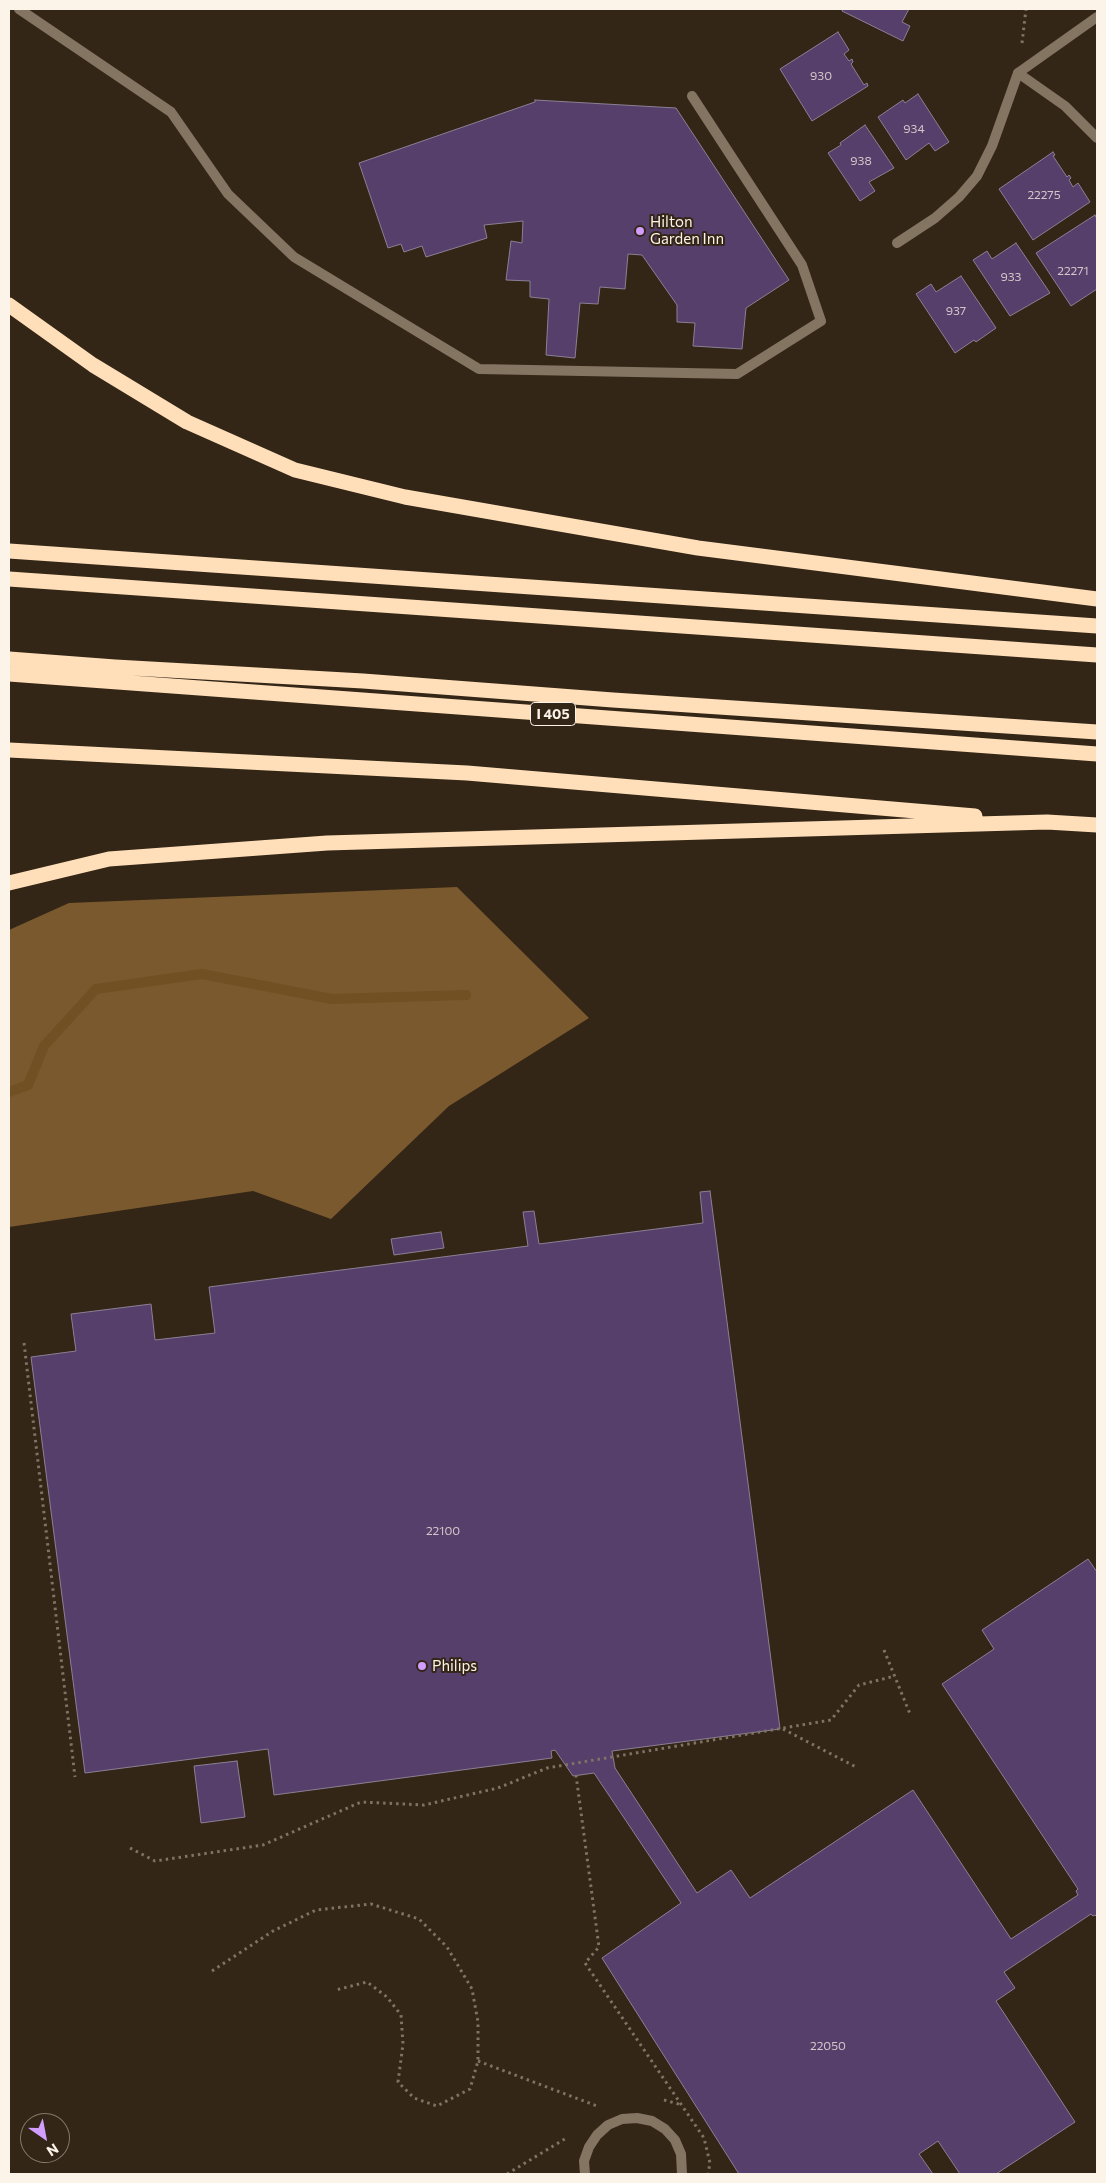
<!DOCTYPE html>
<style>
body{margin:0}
#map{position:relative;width:1106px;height:2183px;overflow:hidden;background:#332616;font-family:Commissioner,sans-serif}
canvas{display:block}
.frame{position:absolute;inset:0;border:10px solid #fcf3e9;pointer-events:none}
.north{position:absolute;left:20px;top:2113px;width:50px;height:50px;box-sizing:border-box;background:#332616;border:1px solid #83786a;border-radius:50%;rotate:147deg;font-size:14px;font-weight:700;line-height:20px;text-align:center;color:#fcf3e9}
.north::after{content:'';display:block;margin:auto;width:18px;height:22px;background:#d19dfe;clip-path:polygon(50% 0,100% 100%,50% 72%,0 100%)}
</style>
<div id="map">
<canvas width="1106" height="2183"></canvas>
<div class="frame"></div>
<div class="north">N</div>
</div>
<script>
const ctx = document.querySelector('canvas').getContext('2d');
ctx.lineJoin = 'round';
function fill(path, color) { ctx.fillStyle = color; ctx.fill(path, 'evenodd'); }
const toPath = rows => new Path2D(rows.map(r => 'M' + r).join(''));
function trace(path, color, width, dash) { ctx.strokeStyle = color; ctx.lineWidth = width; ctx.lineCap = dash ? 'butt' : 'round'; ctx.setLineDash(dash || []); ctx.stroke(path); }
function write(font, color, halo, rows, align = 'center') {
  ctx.font = font + ' Commissioner,sans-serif'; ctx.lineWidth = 4; ctx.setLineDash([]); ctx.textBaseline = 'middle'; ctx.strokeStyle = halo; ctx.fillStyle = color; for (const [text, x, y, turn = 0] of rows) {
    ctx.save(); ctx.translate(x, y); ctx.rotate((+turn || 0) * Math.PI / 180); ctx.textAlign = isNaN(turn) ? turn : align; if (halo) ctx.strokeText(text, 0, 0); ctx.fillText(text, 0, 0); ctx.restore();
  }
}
fill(toPath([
 [457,887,589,1018,449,1106,331,1219,253,1191,9,1227,9,930,69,903]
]), '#7b592e');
trace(toPath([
 [9,1092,28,1085,44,1046,96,989,202,974,332,999,466,995]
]), '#715024', 10);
const building = toPath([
 [843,9,909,9,902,22,910,26,903,41,842,11,843,9],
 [838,32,849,50,844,54,849,61,852,59,853,62,851,64,864,85,867,83,868,86,812,121,780,69,838,32],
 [918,94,949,142,935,151,929,143,906,160,878,117,903,100,905,103,918,94],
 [535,100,676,108,789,280,746,308,742,349,693,346,695,323,677,322,677,305,642,255,628,254,625,289,600,287,598,304,580,303,575,358,546,355,549,299,530,297,530,281,506,280,511,241,522,243,523,221,484,225,487,238,426,257,422,246,404,252,401,244,388,248,359,163,535,102,535,100],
 [865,125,894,168,869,182,875,191,860,201,828,153,841,145,840,143,865,125],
 [1053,152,1055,155,1053,156,1067,177,1069,175,1071,178,1069,180,1073,187,1078,183,1090,202,1033,240,999,189,1053,152],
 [1095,215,1097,219,1097,289,1071,306,1036,253,1095,215],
 [1016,243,1050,293,1010,316,973,260,987,251,992,259,1016,243],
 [961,276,996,328,976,342,974,340,955,353,916,294,931,284,936,292,961,276],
 [710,1191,780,1729,612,1751,615,1768,697,1893,731,1870,750,1898,913,1790,1011,1939,1078,1895,1076,1891,1078,1889,942,1684,994,1649,982,1630,1088,1559,1097,1572,1097,1917,1095,1915,1093,1916,1091,1914,1004,1972,1015,1988,996,2001,1075,2122,996,2174,960,2174,938,2141,919,2154,933,2174,739,2174,602,1958,681,1903,594,1773,573,1776,555,1750,551,1751,552,1758,274,1795,268,1749,85,1773,31,1357,76,1351,71,1314,151,1304,155,1340,215,1333,209,1287,528,1246,523,1212,534,1211,539,1244,703,1223,700,1192,710,1191],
 [441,1232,444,1248,394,1255,391,1239,441,1232],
 [237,1761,245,1817,201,1823,194,1766,237,1761]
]);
fill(building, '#563f6a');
trace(building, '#8b8095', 1);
trace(toPath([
 [1022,43,1026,9],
 [24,1343,75,1777],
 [884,1650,910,1714],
 [783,1729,858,1768],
 [576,1775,599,1947,585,1963,704,2138,710,2163,708,2174],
 [130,1848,155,1861,263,1845,361,1802,424,1805,498,1788,547,1768,831,1720,859,1685,895,1676],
 [212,1971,273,1931,316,1910,371,1904,419,1919,447,1947,472,1989,478,2022,478,2061,470,2089,437,2106,414,2098,398,2082,403,2044,401,2015,387,1997,367,1982,336,1990],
 [478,2061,597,2106],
 [664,2100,682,2105],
 [507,2174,568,2137]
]), '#7e7365', 3, [2.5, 4]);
trace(toPath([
 [19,9,171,112,228,194,294,257,479,369,737,374,821,321,802,265,692,96],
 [897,243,935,218,959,197,977,176,992,146,1018,73],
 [585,2174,584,2161,589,2147,597,2135,608,2125,622,2119,637,2118,652,2121,665,2129,675,2140,681,2154,682,2174]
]), '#847462', 10);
trace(toPath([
 [1097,17,1018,73,1065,106,1097,138]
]), '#847462', 10);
trace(toPath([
 [9,305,93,365,187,422,295,470,405,497,698,548,1097,599],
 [9,551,1097,626],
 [9,579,1097,655],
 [9,659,115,667,363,681,613,700,1097,732],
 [9,674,1097,754],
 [9,750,467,773,975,816],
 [9,883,109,859,327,843,1047,822,1097,825]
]), '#ffdfba', 15);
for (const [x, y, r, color] of [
 [640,231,5,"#d19dfe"],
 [422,1666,5,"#d19dfe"]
]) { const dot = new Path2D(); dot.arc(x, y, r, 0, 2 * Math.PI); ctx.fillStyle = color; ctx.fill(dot); trace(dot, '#332616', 2); }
write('12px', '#d2c6c9', null, [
 ["930",821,76],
 ["934",914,129],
 ["938",861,161],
 ["22275",1044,195],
 ["22271",1073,271],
 ["933",1011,277],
 ["937",956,311],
 ["22100",443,1531],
 ["22050",828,2046]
]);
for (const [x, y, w] of [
 [553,714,45]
]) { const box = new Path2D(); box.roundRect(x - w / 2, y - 11.5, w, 23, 4); ctx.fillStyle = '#332616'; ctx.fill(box); trace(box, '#fcf3e9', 1); }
write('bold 14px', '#fcf3e9', null, [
 ["I 405",553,714]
]);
write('15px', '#fcf3e9', '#332616', [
 ["Hilton",650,222],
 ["Garden Inn",650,239],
 ["Philips",432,1666]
], 'left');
</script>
